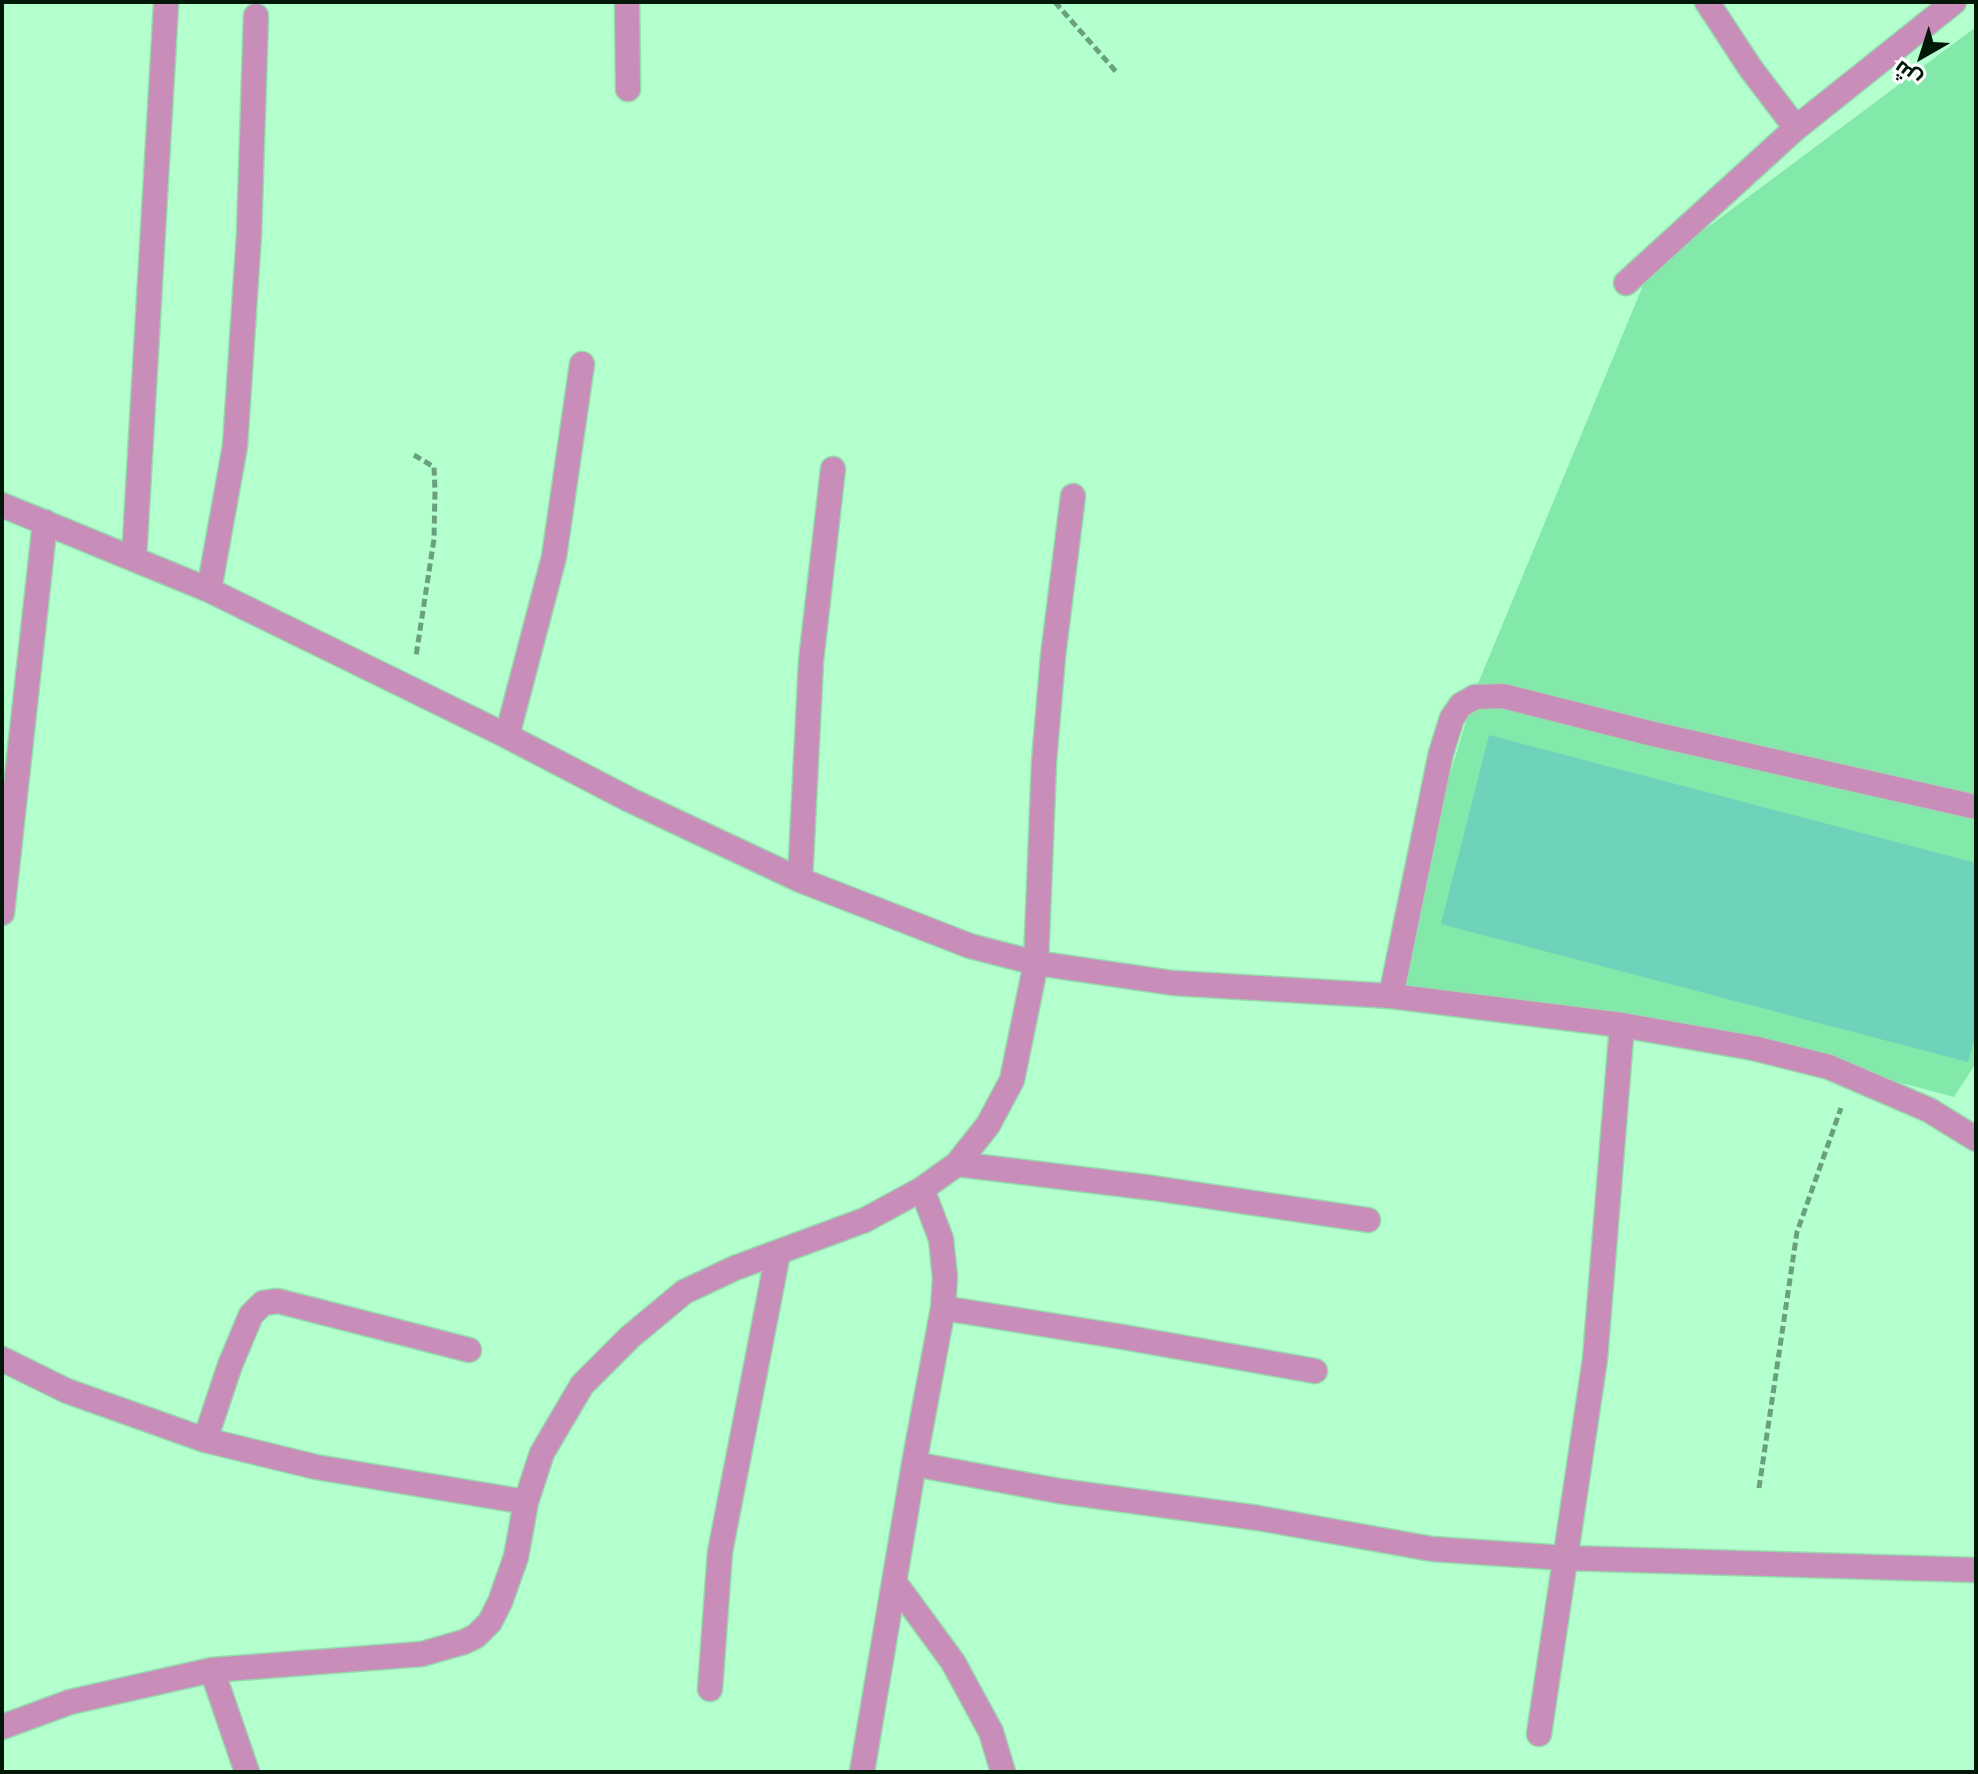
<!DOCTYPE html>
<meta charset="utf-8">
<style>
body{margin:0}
#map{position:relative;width:1978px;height:1774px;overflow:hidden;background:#b3ffce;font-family:"PT Serif",Cairo,serif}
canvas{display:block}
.frame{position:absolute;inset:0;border:4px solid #001808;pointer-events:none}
.north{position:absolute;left:1882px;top:16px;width:80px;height:80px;-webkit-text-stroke:6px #fff;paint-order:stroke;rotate:219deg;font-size:22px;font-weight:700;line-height:32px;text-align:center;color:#001808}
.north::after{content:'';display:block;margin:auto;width:28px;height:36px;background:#001808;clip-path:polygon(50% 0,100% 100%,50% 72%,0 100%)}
</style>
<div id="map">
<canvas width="1978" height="1774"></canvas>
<div class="frame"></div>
<div class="north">ش</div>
</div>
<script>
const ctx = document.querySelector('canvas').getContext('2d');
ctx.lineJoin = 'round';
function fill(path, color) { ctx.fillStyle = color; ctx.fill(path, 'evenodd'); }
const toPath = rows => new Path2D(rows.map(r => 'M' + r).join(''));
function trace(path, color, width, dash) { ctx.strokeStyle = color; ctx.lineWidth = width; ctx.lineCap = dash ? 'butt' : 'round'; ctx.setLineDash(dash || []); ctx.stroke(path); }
fill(toPath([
 [1976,27,1976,1063,1954,1097,1678,1024,1384,989,1477,686,1649,271]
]), '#82e9ab');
fill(toPath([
 [1489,735,1976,863,1976,1033,1968,1062,1441,924]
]), '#6fd2ba');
const minor = toPath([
 [627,2,628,89],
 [1707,2,1751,69,1796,128],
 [1626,283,1796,128,1954,2],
 [2,505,209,590,507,736,630,800,800,880,970,946,1036,963,1173,983,1391,996,1622,1025,1753,1048,1829,1067,1929,1110,1976,1139],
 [134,559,166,5],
 [209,590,235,446,249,234,256,16],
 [507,736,554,557,582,364],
 [800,880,811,661,833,469],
 [2,913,45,522],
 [1391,996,1441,753,1452,718,1461,705,1475,697,1503,696,1649,733,1976,807],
 [957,1164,1153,1188,1368,1220],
 [943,1308,1123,1337,1315,1371],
 [2,1359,67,1391,205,1440,316,1467,526,1502],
 [205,1440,230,1365,251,1315,263,1303,278,1301,469,1350],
 [914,1464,1059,1491,1258,1518,1432,1549,1566,1558,1976,1570],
 [895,1583,953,1662,991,1732,1003,1772],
 [212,1670,247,1772],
 [710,1689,720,1552,778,1253],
 [2,1727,70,1702,212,1670,422,1654,464,1642,476,1636,490,1622,500,1602,516,1557,526,1502,542,1453,582,1385,630,1337,684,1292,735,1268,865,1220,922,1189,957,1164,988,1125,1012,1080,1036,963,1044,762,1053,656,1073,496],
 [1539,1734,1595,1359,1622,1025],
 [862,1772,914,1464,943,1308,945,1277,941,1239,922,1189]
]);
trace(minor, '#96daae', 27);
trace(toPath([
 [1055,2,1118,74],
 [414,455,434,467,435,491,434,539,416,656],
 [1759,1488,1797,1232,1841,1108]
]), '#69a07d', 5, [8, 4]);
trace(minor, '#c98dba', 24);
</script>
